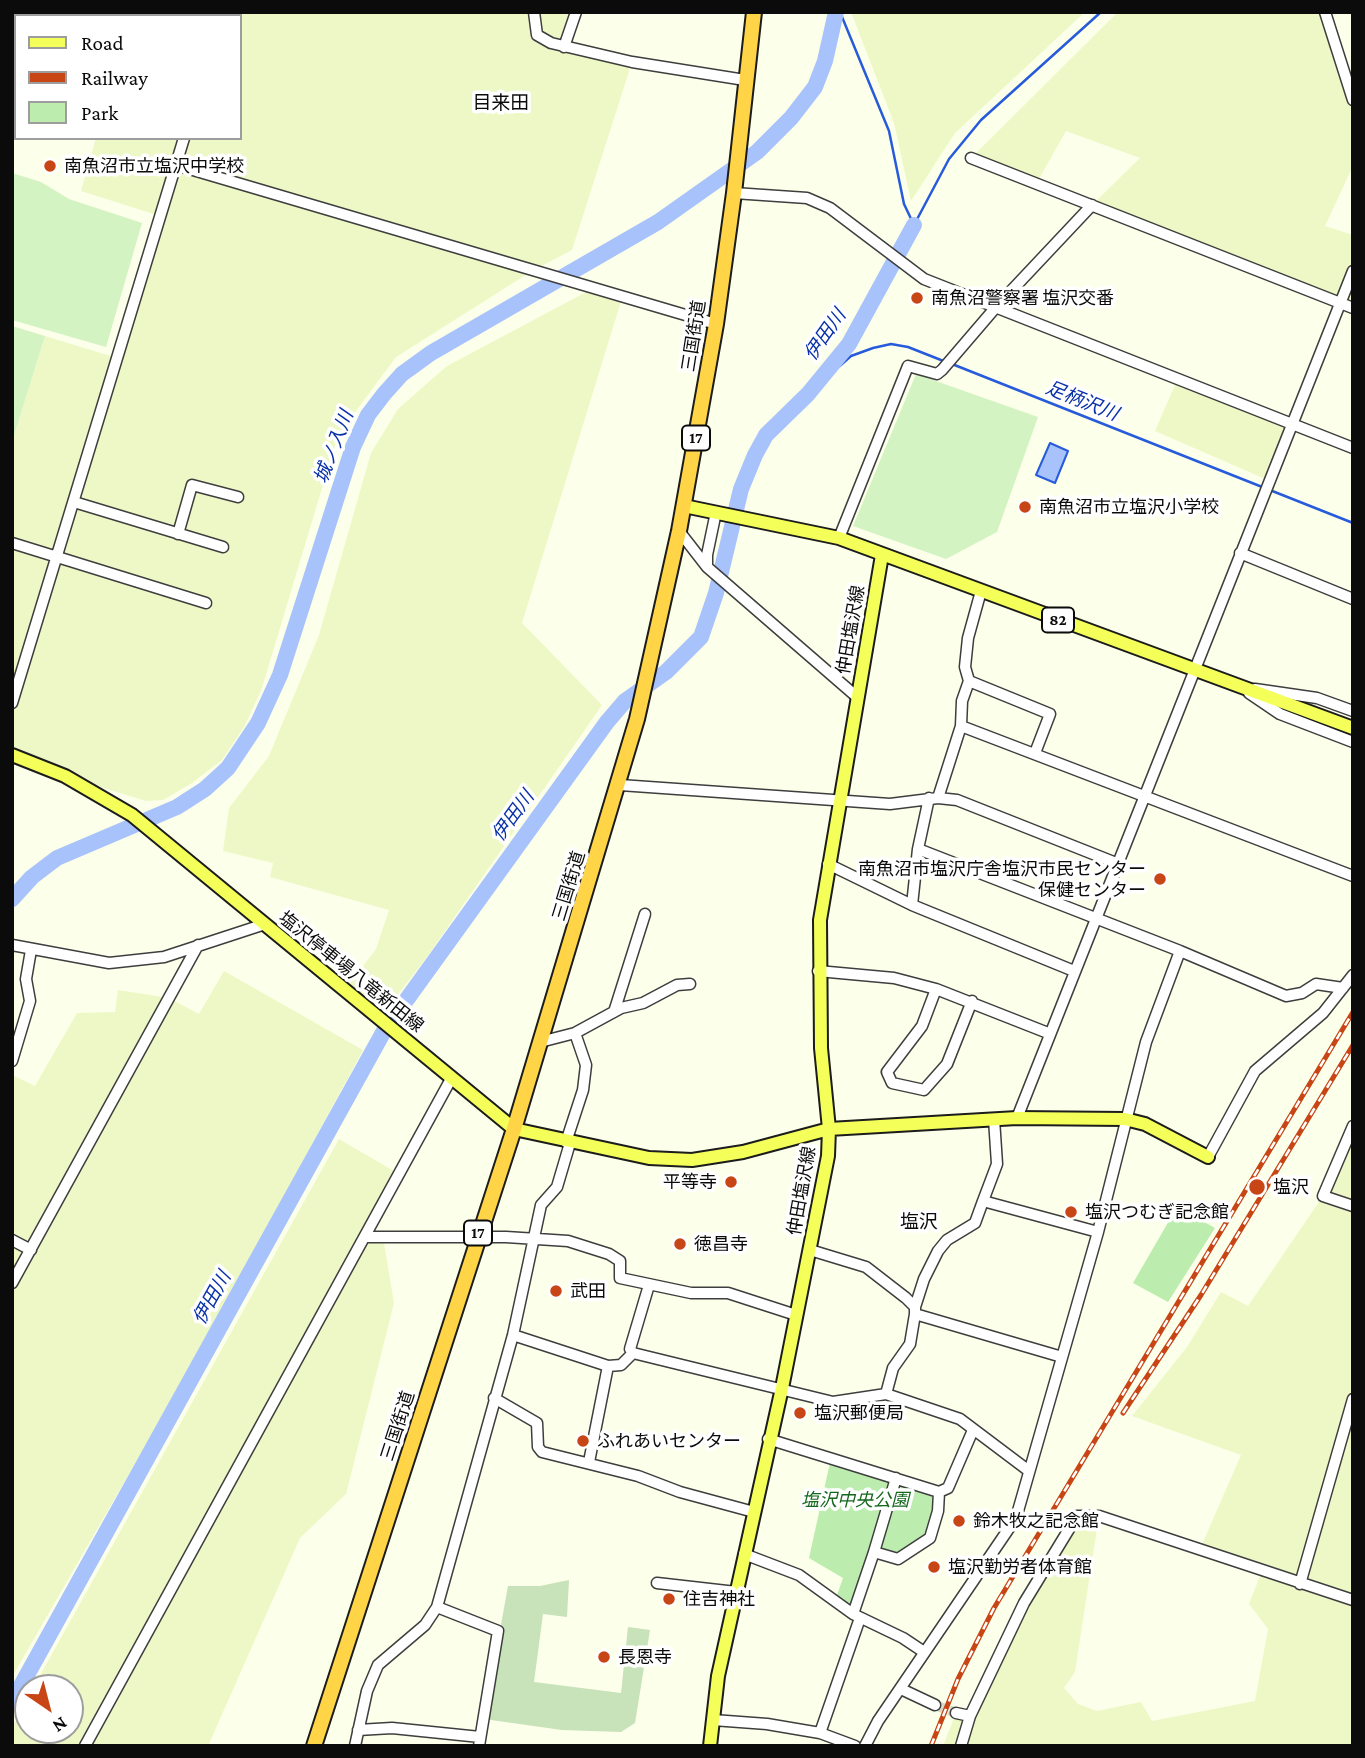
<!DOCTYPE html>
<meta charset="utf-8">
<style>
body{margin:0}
#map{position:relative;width:1365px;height:1758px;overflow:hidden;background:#fcffe9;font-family:"Crimson Pro",serif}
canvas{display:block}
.frame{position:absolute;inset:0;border:14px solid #0b0b0b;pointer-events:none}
.legend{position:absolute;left:14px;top:14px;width:228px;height:126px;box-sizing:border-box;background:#fff;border:2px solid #9d9d9d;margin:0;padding:9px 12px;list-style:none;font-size:21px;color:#0b0b0b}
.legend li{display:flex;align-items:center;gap:14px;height:35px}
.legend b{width:35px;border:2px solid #9d9d9d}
.north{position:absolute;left:14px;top:1674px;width:70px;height:70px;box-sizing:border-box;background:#fff;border:2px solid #9d9d9d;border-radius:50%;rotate:145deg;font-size:19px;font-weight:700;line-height:28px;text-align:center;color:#0b0b0b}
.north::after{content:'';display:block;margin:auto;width:24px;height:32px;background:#c84516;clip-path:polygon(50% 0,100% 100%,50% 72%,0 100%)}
</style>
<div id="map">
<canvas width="1365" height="1758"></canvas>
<div class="frame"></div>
<ul class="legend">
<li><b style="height:9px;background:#f4ff59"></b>Road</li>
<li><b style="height:9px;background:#c84516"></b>Railway</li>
<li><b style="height:19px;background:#bcedaf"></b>Park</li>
</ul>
<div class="north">N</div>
</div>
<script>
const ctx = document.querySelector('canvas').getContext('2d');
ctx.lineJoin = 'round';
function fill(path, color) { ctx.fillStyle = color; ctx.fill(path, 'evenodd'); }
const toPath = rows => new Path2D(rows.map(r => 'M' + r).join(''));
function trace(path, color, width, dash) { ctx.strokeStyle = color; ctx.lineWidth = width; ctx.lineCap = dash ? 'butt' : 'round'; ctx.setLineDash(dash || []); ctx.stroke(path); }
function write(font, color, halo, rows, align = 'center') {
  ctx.font = font + ' "Crimson Pro","Noto Sans JP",serif'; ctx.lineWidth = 7; ctx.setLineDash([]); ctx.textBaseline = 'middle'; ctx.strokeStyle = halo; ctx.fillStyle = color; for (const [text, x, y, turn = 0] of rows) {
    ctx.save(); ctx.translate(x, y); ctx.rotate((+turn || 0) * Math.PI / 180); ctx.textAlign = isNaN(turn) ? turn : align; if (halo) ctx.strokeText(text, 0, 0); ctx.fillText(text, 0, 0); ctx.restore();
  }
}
fill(toPath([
 [133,12,576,12,564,47,632,62,572,250,532,271,396,357,338,435,261,691,244,727,222,760,192,783,163,800,146,801,65,776,12,755,12,442,45,336,117,358,160,216,81,191,96,138,240,138,240,16,132,16],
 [851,12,1085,12,955,133,911,201,894,123],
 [1118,12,1325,12,1353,100,1353,166,1325,226,1353,235,1353,308,1092,205,1140,158,1066,131,1036,184,971,158],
 [592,289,622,298,522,623,602,705,429,954,381,1017,346,989,376,949,389,910,270,877,273,863,223,851,229,808,269,756,319,635,371,453,398,409,447,366],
 [1178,378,1294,424,1270,481,1155,431],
 [224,971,363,1050,203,1345,12,1677,12,1075,35,1086,77,1013,115,1012,118,990,169,998,199,1014],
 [1353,1126,1353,1746,943,1746,956,1713,970,1716,1024,1603,1077,1516,1099,1516,1075,1672,1064,1688,1078,1704,1097,1711,1141,1702,1152,1721,1255,1701,1268,1629,1249,1604,1262,1571,1200,1549,1241,1455,1132,1416,1187,1347,1221,1292,1248,1306,1323,1196],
 [339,1139,399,1174,366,1236,383,1237,394,1303,346,1494,300,1538,208,1746,12,1746,12,1727,28,1698,28,1730,70,1730,70,1688,33,1688]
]), '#edf8c6');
fill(toPath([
 [1177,1207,1215,1228,1168,1302,1133,1283],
 [831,1458,939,1492,930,1538,898,1559,873,1551,853,1614,835,1601,843,1578,809,1558]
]), '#bcedaf');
fill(toPath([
 [569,1580,567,1617,543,1614,534,1682,621,1693,628,1627,650,1630,635,1723,621,1732,562,1730,484,1719,508,1586,540,1586]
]), '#c8e2b9');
fill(toPath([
 [12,173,41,182,69,199,142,223,106,347,12,320],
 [12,326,45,336,12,442],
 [916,374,1038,417,997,532,946,559,853,526]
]), '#d3f3c2');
const water = toPath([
 [1050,443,1068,451,1055,483,1036,475,1050,443]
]);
fill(water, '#a8c2fc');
trace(water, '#275bdb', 2);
trace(toPath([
 [840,12,889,131,904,204,914,225],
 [914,225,949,159,981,120,1101,12],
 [952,364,1353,523],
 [808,394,851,356,873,348,891,344,908,347,946,362]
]), '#275bdb', 2.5);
trace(toPath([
 [12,899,32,877,57,858,177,807,205,789,228,768,258,723,280,675,353,447,368,415,384,394,402,374,431,353,658,222,757,152,791,118,815,87,825,61,836,12],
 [12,1702,384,1031,607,722,625,701,666,672,701,637,716,593,741,489,755,455,766,435,808,394,849,344,914,225]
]), '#a8c2fc', 16);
trace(toPath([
 [935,1705,956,1713]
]), '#d8dac8', 10, [10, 5]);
const minor = toPath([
 [534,12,537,35,551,43,632,62,745,80],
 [1325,12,1353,100],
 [219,16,220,12],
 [564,47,576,12],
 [971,158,1353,308],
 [176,165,716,324],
 [734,193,807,198,830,208,924,279,1353,448],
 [74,502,223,547],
 [679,531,707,567,857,697],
 [178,534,192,485,238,497],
 [839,538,908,366,937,374,942,370,996,307,1092,205],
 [12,543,206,603],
 [1240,553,1353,599],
 [707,567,707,555,716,512],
 [969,681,1050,714,1035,753],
 [1255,689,1317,698,1353,711],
 [1249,693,1280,714,1353,742],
 [12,703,184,138],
 [961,726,1353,876],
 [620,785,890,804,938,798,957,800,1116,863],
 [938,798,961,726,962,701,969,681,965,667,968,638,981,591],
 [918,849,1180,951,1286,996,1302,993,1316,984,1343,988],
 [828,864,912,905,1074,971],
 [912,905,918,849,929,798],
 [12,945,109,963,164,957,265,924],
 [818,971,894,978,936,989,1048,1033],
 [936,989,922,1026,887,1072,892,1083,924,1090,947,1064,972,1001],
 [614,1012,645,914],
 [540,1042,575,1033,621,1008,643,1003,677,985,690,984],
 [12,1061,30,1001,26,979,31,950],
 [1017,1118,1353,271],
 [1353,1126,1323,1196,1353,1206],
 [566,1142,583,1090,586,1065,575,1033],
 [1208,1157,1255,1071,1323,1013,1353,975],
 [983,1201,997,1164,994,1119],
 [365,1237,506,1237,568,1241,609,1254,620,1261,620,1278,691,1293,728,1293,796,1315],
 [12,1240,31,1250],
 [810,1250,866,1267,906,1298,915,1307,915,1314,1062,1357],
 [12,1283,198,945],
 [915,1307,924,1279,938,1251,947,1240,975,1223,983,1201,1098,1232],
 [513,1335,608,1366,621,1365,633,1353,833,1402,886,1394,960,1419,1029,1471],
 [633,1353,630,1349,649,1285],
 [886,1394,893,1368,910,1344,915,1314],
 [494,1398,537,1423,538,1447,542,1452,638,1476,680,1492,754,1512],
 [768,1439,939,1492,948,1488,973,1430],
 [589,1462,608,1366],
 [874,1552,896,1478],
 [744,1554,799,1575,853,1614,903,1638,924,1652],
 [657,1583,736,1592],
 [1300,1584,1353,1399],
 [437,1607,498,1631,479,1746],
 [853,1614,874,1552,898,1559,930,1538,938,1511,939,1492],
 [901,1689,935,1705],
 [956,1713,970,1716],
 [713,1720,767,1724,820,1733,855,1746],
 [358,1730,392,1728,480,1737],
 [820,1733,860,1618],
 [85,1746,451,1079],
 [355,1746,367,1691,378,1665,425,1625,437,1607,513,1335,541,1205,557,1187,570,1143],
 [865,1746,878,1721,1016,1518,1098,1232,1146,1042,1180,951],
 [961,1746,970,1716,1024,1603,1077,1516,1099,1516,1353,1600]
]);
const major = toPath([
 [684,506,839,538,1353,728],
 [12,755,65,776,132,815,514,1129,649,1158,692,1160,743,1152,829,1129,1017,1118,1125,1119,1145,1124,1208,1157],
 [710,1746,718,1676,782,1388,828,1156,829,1129,821,1048,820,920,882,555]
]);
const highway = toPath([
 [314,1746,514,1129,637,719,679,531,716,324,734,193,754,12]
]);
trace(minor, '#3e3e3e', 13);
trace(major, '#1c1c1c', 16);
trace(highway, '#1c1c1c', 18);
trace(minor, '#fff', 10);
trace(major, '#f4ff59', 12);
trace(highway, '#ffd447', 14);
const rail = toPath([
 [1123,1413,1201,1295,1353,1045],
 [931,1746,958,1679,994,1608,1353,1012]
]);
trace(rail, '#c84516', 5);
trace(rail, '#fff', 2.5, [8]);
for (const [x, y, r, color] of [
 [50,166,7,"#c84516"],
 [917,298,7,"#c84516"],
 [1025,507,7,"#c84516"],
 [1160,879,7,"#c84516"],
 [731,1182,7,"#c84516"],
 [1257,1187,9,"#c84516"],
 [1071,1212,7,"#c84516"],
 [680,1244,7,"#c84516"],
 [556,1291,7,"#c84516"],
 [800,1413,7,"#c84516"],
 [583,1441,7,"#c84516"],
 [959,1521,7,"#c84516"],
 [934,1567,7,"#c84516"],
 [669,1599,7,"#c84516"],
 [604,1657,7,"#c84516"]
]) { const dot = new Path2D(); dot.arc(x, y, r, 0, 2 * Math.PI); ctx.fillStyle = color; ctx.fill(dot); trace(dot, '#fff', 2.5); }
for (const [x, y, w] of [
 [696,438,28],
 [1058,620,32],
 [478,1233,28]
]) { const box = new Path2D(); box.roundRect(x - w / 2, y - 12.5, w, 25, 5); ctx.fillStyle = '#fff'; ctx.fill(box); trace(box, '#0b0b0b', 2); }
write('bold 16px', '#0b0b0b', null, [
 ["17",696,438],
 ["82",1058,620],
 ["17",478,1233]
]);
write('18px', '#0b0b0b', '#fff', [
 ["南魚沼市立塩沢中学校",64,166],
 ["南魚沼警察署 塩沢交番",931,298],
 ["南魚沼市立塩沢小学校",1039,507],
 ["南魚沼市塩沢庁舎塩沢市民センター",1146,869,"right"],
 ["保健センター",1146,890,"right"],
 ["平等寺",717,1182,"right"],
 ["塩沢",1273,1187],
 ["塩沢つむぎ記念館",1085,1212],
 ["徳昌寺",694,1244],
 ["武田",570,1291],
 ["塩沢郵便局",814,1413],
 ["ふれあいセンター",597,1441],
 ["鈴木牧之記念館",973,1521],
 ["塩沢勤労者体育館",948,1567],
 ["住吉神社",683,1599],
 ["長恩寺",618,1657]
], 'left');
write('18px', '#0b0b0b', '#fff', [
 ["三国街道",694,336,-81],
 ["仲田塩沢線",851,630,-80],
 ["三国街道",569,886,-73],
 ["塩沢停車場八竜新田線",351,972,39],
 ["仲田塩沢線",802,1191,-80],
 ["三国街道",398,1426,-72]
]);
write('italic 18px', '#16681e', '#fff', [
 ["塩沢中央公園",855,1500]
]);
write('19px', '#0b0b0b', '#fff', [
 ["目来田",501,103],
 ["塩沢",919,1222]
]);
write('italic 19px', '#0931a8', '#fff', [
 ["伊田川",825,335,-55],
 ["足柄沢川",1082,401,22],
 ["城ノ入川",334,447,-69],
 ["伊田川",513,816,-54],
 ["伊田川",212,1298,-61]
]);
</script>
